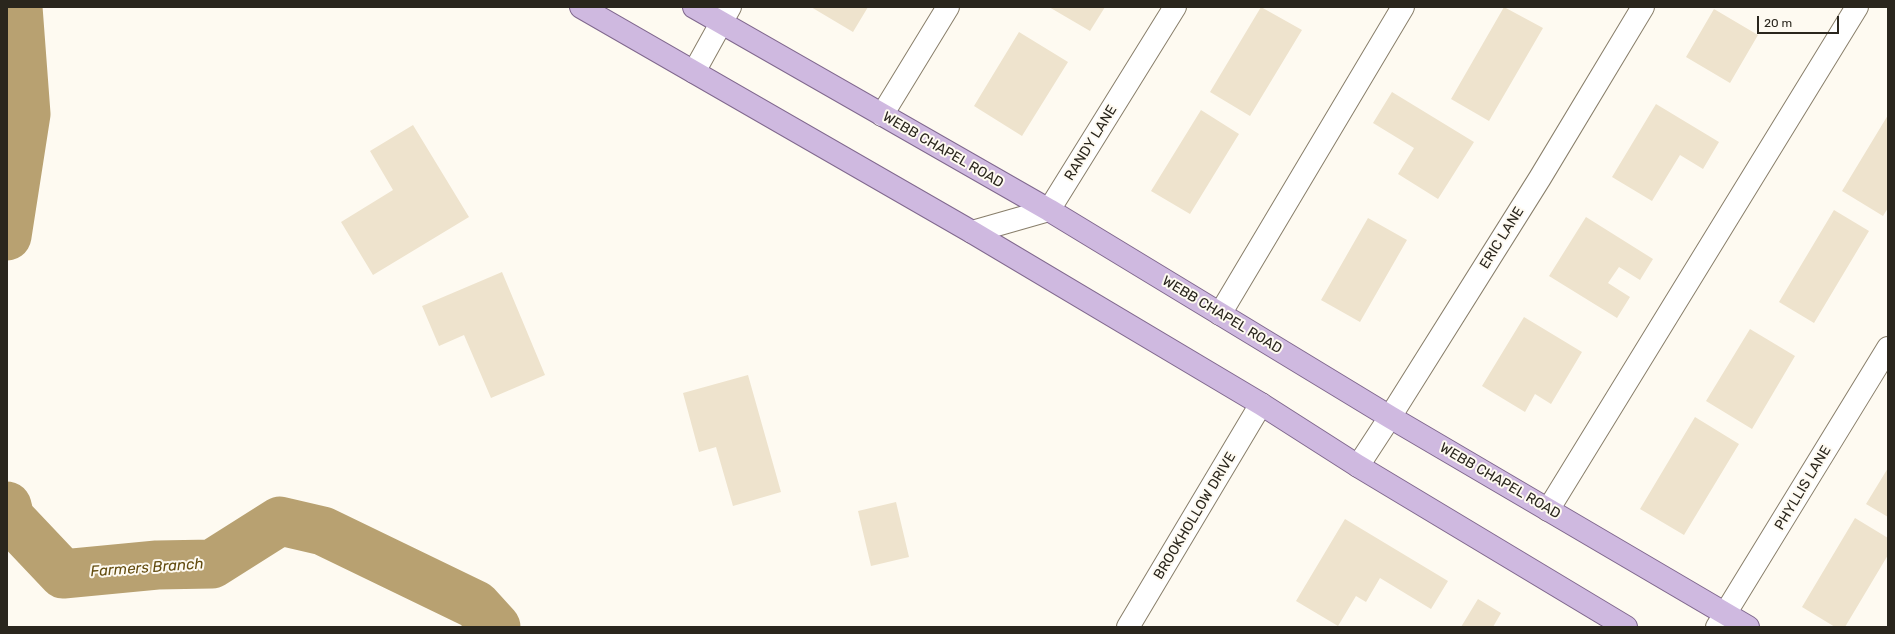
<!DOCTYPE html>
<style>
body{margin:0}
#map{position:relative;width:1895px;height:634px;overflow:hidden;background:#fefaf1;font-family:Rubik,sans-serif}
canvas{display:block}
.frame{position:absolute;inset:0;border:8px solid #2a261d;pointer-events:none}
.scale{position:absolute;left:1757px;top:16px;width:82px;height:18px;box-sizing:border-box;border:2px solid #2a261d;border-top:0;padding-left:5px;font-size:12px;line-height:14px;white-space:nowrap;color:#2a261d;-webkit-text-stroke:3px #fefaf1;paint-order:stroke}
</style>
<div id="map">
<canvas width="1895" height="634"></canvas>
<div class="frame"></div>
<div class="scale">20 m</div>
</div>
<script>
const ctx = document.querySelector('canvas').getContext('2d');
ctx.lineJoin = 'round';
const toPath = rows => new Path2D(rows.map(r => 'M' + r).join(''));
function trace(path, color, width, dash) { ctx.strokeStyle = color; ctx.lineWidth = width; ctx.lineCap = dash ? 'butt' : 'round'; ctx.setLineDash(dash || []); ctx.stroke(path); }
function fill(path, color) { ctx.fillStyle = color; ctx.fill(path, 'evenodd'); }
function write(font, color, halo, rows, align = 'center') {
  ctx.font = font + ' Rubik,sans-serif'; ctx.lineWidth = 4; ctx.setLineDash([]); ctx.textBaseline = 'middle'; ctx.strokeStyle = halo; ctx.fillStyle = color; for (const [text, x, y, turn = 0] of rows) {
    ctx.save(); ctx.translate(x, y); ctx.rotate((+turn || 0) * Math.PI / 180); ctx.textAlign = isNaN(turn) ? turn : align; if (halo) ctx.strokeText(text, 0, 0); ctx.fillText(text, 0, 0); ctx.restore();
  }
}
trace(toPath([
 [7,236,26,114,18,7],
 [7,506,10,518,63,574,157,565,212,564,280,521,323,531,476,605,496,627]
]), '#b8a171', 49);
fill(toPath([
 [811,7,868,7,853,32],
 [1049,7,1105,7,1090,31],
 [1261,7,1302,30,1250,116,1210,92],
 [1504,7,1543,28,1489,121,1451,99],
 [1714,9,1758,35,1730,83,1686,57],
 [1019,32,1068,62,1022,136,974,106],
 [1392,92,1474,142,1438,199,1398,174,1414,148,1373,123],
 [1656,104,1719,142,1703,169,1680,155,1652,201,1612,177],
 [1201,110,1239,134,1190,214,1151,191],
 [1888,115,1888,208,1883,216,1842,191],
 [413,125,469,217,373,275,341,222,393,190,370,151],
 [1834,210,1869,231,1814,323,1779,302],
 [1586,217,1653,259,1640,280,1619,267,1608,283,1630,297,1617,318,1549,276],
 [1368,218,1407,240,1360,322,1321,300],
 [502,272,545,375,491,398,464,335,439,346,422,306],
 [1524,317,1582,352,1551,404,1535,394,1525,412,1482,386],
 [1750,329,1795,356,1752,429,1706,401],
 [748,375,781,492,733,506,716,447,699,452,683,393],
 [1695,417,1739,444,1684,535,1640,509],
 [1888,468,1888,517,1866,504],
 [896,502,909,557,871,566,858,511],
 [1855,518,1888,538,1888,555,1845,627,1835,627,1802,607],
 [1345,519,1448,581,1431,609,1380,578,1366,602,1356,596,1338,626,1296,601],
 [1478,599,1501,613,1493,627,1461,627]
]), '#eee3cd');
const minor = toPath([
 [694,72,730,7],
 [882,115,948,7],
 [972,232,1049,210,1175,7],
 [1220,314,1403,7],
 [1358,466,1390,417,1540,178,1643,7],
 [1548,510,1857,7],
 [1128,627,1261,404],
 [1717,627,1888,348]
]);
const major = toPath([
 [581,7,972,232,1261,404,1358,466,1626,627],
 [694,7,1049,210,1390,417,1748,627]
]);
trace(minor, '#887e6a', 24);
trace(major, '#80688e', 24);
trace(minor, '#fff', 22);
trace(major, '#cfb9e0', 22);
write('14px', '#2a261d', '#fefaf1', [
 ["RANDY LANE",1091,143,-58],
 ["WEBB CHAPEL ROAD",943,150,30],
 ["ERIC LANE",1502,238,-58],
 ["WEBB CHAPEL ROAD",1222,315,31],
 ["WEBB CHAPEL ROAD",1500,481,30],
 ["PHYLLIS LANE",1803,488,-59],
 ["BROOKHOLLOW DRIVE",1195,516,-59]
]);
write('italic 15px', '#624b0e', '#fefaf1', [
 ["Farmers Branch",147,568,-4]
]);
</script>
